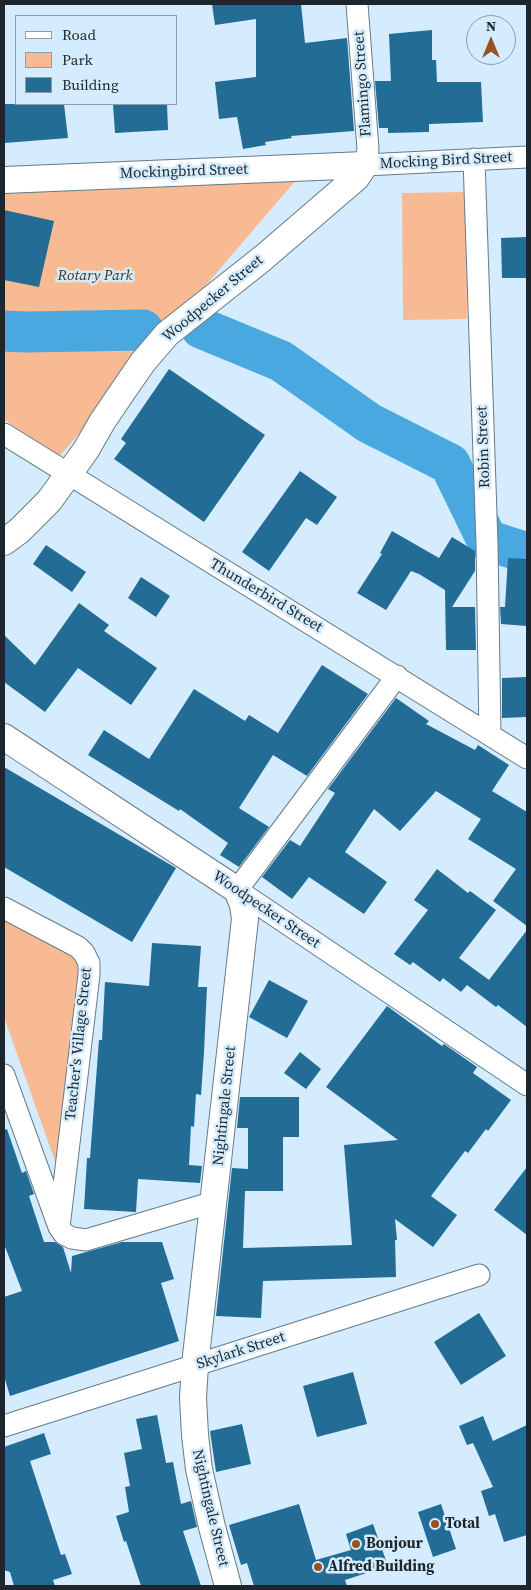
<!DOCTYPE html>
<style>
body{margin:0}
#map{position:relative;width:531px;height:1590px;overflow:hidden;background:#d4ecfd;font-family:"Source Serif 4",serif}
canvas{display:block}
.frame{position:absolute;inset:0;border:5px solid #1d262c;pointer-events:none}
.legend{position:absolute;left:15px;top:15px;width:162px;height:90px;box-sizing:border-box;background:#d4ecfd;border:1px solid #8b9da9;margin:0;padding:6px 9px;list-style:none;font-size:15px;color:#1d262c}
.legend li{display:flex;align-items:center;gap:10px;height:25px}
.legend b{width:25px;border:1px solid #8b9da9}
.north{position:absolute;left:466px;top:15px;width:50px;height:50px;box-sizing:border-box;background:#d4ecfd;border:1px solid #8b9da9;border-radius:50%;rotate:0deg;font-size:14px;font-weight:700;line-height:20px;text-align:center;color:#1d262c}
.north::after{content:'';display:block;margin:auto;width:18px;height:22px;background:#965322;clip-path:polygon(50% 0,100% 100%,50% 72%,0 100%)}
</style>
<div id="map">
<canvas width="531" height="1590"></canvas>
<div class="frame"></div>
<ul class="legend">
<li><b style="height:6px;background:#fff"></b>Road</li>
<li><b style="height:14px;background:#f8ba93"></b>Park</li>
<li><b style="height:14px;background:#226c95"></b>Building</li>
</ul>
<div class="north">N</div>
</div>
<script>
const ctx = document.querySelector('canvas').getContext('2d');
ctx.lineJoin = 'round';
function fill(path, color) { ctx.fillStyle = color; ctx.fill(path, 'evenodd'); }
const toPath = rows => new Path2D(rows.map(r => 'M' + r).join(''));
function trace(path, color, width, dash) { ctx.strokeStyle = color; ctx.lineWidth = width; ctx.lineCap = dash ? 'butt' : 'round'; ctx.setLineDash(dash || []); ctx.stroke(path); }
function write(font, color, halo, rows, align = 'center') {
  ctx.font = font + ' "Source Serif 4",serif'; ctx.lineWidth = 5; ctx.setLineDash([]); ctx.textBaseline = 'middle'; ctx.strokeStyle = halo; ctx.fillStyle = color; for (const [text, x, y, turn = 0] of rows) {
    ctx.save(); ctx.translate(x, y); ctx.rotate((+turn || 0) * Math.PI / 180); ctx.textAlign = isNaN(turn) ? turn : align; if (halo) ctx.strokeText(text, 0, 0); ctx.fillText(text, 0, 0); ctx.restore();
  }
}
fill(toPath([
 [296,180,58,458,4,419,4,187],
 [466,192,467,319,403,320,402,193],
 [4,910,87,954,62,1181,4,1017]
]), '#f8ba93');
trace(toPath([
 [201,328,281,361,369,423,450,464,487,540,527,553],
 [4,331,26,332,143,330]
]), '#4aa8e0', 41);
fill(toPath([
 [212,4,301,4,305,43,347,38,354,131,291,136,292,138,265,142,266,145,243,149,237,117,219,119,215,82,256,77,256,19,215,25],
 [432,30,432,60,436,60,437,82,481,82,483,122,429,124,429,132,388,133,388,128,379,128,375,81,391,81,389,34],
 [4,104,64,104,68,138,4,143],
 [113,104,167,104,168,130,115,133],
 [4,210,54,221,39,287,4,280],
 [527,237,527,278,502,278,501,238],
 [169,369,265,435,204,522,114,459,126,443,121,439],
 [300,471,337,497,317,525,306,518,269,571,242,552],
 [392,531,439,558,452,537,475,551,475,571,452,607,475,607,476,650,446,650,445,590,419,574,411,571,386,610,357,593,382,554,380,553],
 [46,545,86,572,72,592,33,564],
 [508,558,527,559,527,626,501,624,500,607,505,607],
 [141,577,170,596,156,617,128,598],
 [79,603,109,625,104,631,157,668,131,705,78,668,45,712,4,682,4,635,35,665],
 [322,665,368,694,307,776,273,755,239,808,269,827,239,867,220,855,228,843,180,809,179,811,88,755,104,730,149,759,194,689,245,721,249,715,278,733],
 [527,677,527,717,502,718,502,678],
 [396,698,429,721,426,724,475,750,478,745,509,765,492,791,527,812,527,926,493,901,516,869,468,839,481,819,436,791,400,831,374,809,345,852,387,882,364,914,309,877,292,899,262,877,290,840,300,846,335,793,328,789],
 [4,767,176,868,132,942,4,867],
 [437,869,468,893,470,891,496,910,459,958,489,980,527,930,527,1027,498,1005,496,1007,467,985,461,992,443,978,440,982,413,962,410,965,394,954,428,910,414,900],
 [152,943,201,946,198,987,207,987,204,1052,201,1095,196,1094,194,1127,191,1126,189,1165,202,1166,200,1183,138,1179,136,1212,84,1209,87,1158,90,1158,99,1040,102,1040,105,982,149,986],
 [269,980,308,1001,287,1038,249,1017],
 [387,1006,442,1046,444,1044,477,1067,473,1073,511,1100,488,1131,486,1129,468,1153,465,1151,431,1196,457,1215,433,1247,395,1219,397,1240,395,1240,396,1277,263,1281,261,1318,216,1316,232,1168,248,1169,248,1128,237,1128,240,1097,299,1097,299,1137,283,1137,283,1191,245,1191,243,1248,352,1245,344,1145,398,1140,326,1087],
 [300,1052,321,1069,306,1089,284,1073],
 [7,1129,22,1173,26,1171,34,1194,29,1196,44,1242,55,1242,63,1247,71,1273,72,1256,122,1242,162,1242,174,1279,161,1283,179,1341,10,1396,4,1376,4,1297,22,1291,4,1244,4,1130],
 [527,1167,527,1235,494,1210],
 [479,1313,506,1356,461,1385,434,1342],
 [353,1372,367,1424,317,1437,303,1386],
 [157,1415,166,1463,173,1462,181,1504,191,1501,197,1527,183,1531,201,1586,141,1586,126,1541,124,1542,116,1516,129,1512,125,1487,130,1486,124,1453,142,1449,136,1419],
 [483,1416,493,1441,527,1425,527,1535,504,1542,495,1514,489,1516,481,1491,493,1487,473,1443,467,1445,459,1426],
 [242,1424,251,1464,216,1472,210,1431],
 [44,1433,51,1454,30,1461,61,1555,65,1554,72,1574,53,1580,55,1586,14,1586,10,1572,4,1570,4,1447],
 [299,1504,316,1560,351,1550,346,1534,373,1524,388,1566,345,1580,347,1586,254,1586,247,1563,241,1565,229,1525],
 [441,1504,456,1549,433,1557,418,1512]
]), '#226c95');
const minor = toPath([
 [357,4,368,149,365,165,527,157],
 [474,159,487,544,490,735],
 [4,434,527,758],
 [397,676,237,890,527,1085],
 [4,908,78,947,84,953,89,963,89,975,59,1227],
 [4,1075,59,1227,64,1234,72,1238,86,1240,214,1202],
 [4,1426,479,1275]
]);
const tertiary = toPath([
 [4,180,365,165],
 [4,542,19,531,49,501,86,450,102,422,125,388,143,362,167,334,263,258,356,178,365,165],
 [4,737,237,890,243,905,245,919,195,1365,193,1398,195,1435,199,1469,212,1527,228,1586]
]);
trace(minor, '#657a89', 23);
trace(tertiary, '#657a89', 28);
trace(minor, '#fff', 21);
trace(tertiary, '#fff', 26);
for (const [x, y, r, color] of [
 [435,1524,5,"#965322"],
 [356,1544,5,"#965322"],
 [318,1567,5,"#965322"]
]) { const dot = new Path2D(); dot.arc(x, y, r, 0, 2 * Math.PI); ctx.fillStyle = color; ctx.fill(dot); trace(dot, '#d4ecfd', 2); }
write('15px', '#1d262c', '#d4ecfd', [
 ["Flamingo Street",363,84,-94],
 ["Mocking Bird Street",446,161,-3],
 ["Mockingbird Street",184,172,-2],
 ["Woodpecker Street",213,299,-40],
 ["Robin Street",484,447,-92],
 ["Thunderbird Street",266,596,31],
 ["Woodpecker Street",266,910,34],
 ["Teacher's Village Street",79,1044,-84],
 ["Nightingale Street",225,1106,-84],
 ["Skylark Street",241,1351,-18],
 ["Nightingale Street",210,1508,77]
]);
write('italic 15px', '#4f2e17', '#d4ecfd', [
 ["Rotary Park",95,276]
]);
write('bold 15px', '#1d262c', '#d4ecfd', [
 ["Total",445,1524],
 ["Bonjour",366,1544],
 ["Alfred Building",328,1567]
], 'left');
</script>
